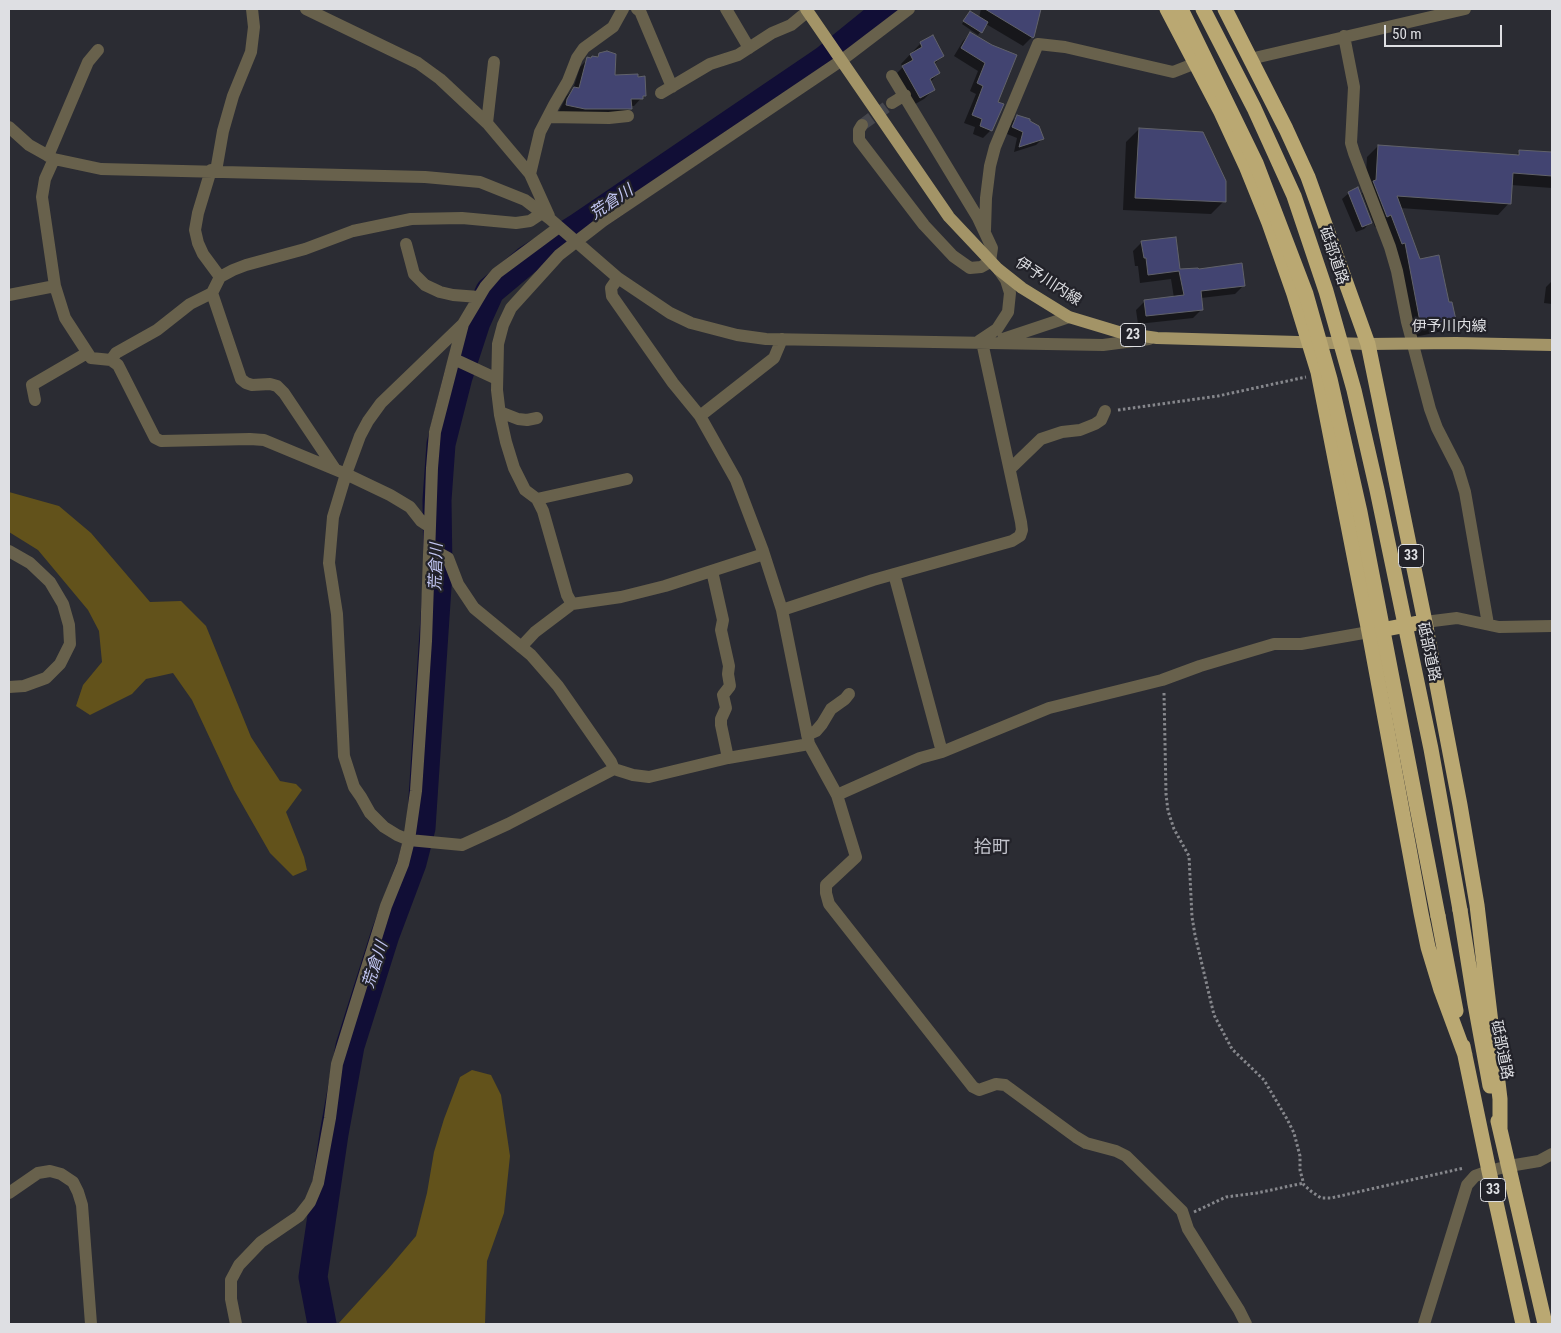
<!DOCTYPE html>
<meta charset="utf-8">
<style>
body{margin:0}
#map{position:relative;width:1561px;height:1333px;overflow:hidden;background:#2b2c33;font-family:"Roboto Condensed",sans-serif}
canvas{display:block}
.frame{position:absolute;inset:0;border:10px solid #dedfe3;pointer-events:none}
.scale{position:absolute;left:1384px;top:25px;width:118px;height:22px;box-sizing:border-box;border:2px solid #dedfe3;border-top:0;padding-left:6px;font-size:15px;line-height:18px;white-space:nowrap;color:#dedfe3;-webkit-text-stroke:4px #222229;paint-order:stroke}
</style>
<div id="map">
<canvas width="1561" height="1333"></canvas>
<div class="frame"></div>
<div class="scale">50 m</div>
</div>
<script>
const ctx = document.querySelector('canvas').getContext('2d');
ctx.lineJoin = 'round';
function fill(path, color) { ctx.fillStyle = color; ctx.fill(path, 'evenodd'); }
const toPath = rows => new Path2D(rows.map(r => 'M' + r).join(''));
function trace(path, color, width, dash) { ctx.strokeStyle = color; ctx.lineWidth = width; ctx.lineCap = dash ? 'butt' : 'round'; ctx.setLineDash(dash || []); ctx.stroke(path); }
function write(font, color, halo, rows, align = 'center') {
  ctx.font = font + ' "Roboto Condensed","Noto Sans JP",sans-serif'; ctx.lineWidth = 4.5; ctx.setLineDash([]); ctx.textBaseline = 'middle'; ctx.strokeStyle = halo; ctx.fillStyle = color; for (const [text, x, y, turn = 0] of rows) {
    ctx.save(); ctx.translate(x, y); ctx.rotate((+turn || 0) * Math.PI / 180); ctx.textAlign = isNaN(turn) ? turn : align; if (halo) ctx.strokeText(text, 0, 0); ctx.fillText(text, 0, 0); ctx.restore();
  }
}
fill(toPath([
 [9,492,59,506,91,533,150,602,181,601,206,626,251,737,280,781,296,784,302,790,286,812,304,857,307,870,293,876,270,853,234,790,192,700,173,673,146,679,132,694,90,715,76,706,83,685,102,662,99,631,88,610,38,550,9,532],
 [472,1070,491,1075,501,1095,510,1156,504,1213,487,1261,485,1324,338,1324,388,1269,416,1236,427,1193,434,1152,444,1119,460,1077]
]), '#62521b');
fill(toPath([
 [981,9,1039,9,1031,38,1023,46,986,24,978,35,962,24,970,12,979,18],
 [971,33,991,46,996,102,991,130,983,138,973,134,975,127,964,123,976,94,970,91,978,71,954,56,963,41],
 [921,43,943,56,934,64,939,73,930,82,934,89,924,99,910,107,894,76,903,67,901,64],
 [599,54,614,76,644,95,634,106,630,106,630,108,622,116,558,113,566,97,573,89,580,67,588,59,592,57,596,58],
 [1018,116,1042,139,1036,145,1014,152,1017,138,1007,134,1011,122],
 [1139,129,1224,201,1211,214,1123,210,1126,142],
 [1378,146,1515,156,1520,151,1552,153,1552,188,1511,185,1509,203,1498,215,1400,208,1420,260,1448,304,1454,320,1443,331,1410,338,1379,226,1375,227,1362,193,1365,191,1367,157],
 [1349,193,1371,222,1364,229,1356,232,1342,199],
 [1142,242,1179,271,1244,285,1235,294,1201,298,1202,309,1193,318,1138,324,1136,310,1145,301,1174,298,1171,279,1140,283,1138,266,1135,266,1133,251],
 [1552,281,1552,304,1544,303,1546,287]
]), '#0007');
trace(toPath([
 [322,1324,313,1277,334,1134,350,1046,385,935,412,863,421,828,438,572,437,500,441,444,458,377,476,322,490,291,527,260,579,227,825,60,888,9]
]), '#110e36', 29);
const building = toPath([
 [985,9,1041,9,1034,37,1033,38,985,9],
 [970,11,988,22,982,33,963,21,970,11],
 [970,32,992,45,1017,55,998,102,1004,104,992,131,980,126,982,119,972,115,983,86,977,83,985,63,961,48,970,32],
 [933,35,944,56,934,62,940,73,930,79,935,90,920,98,902,66,913,60,910,54,922,47,920,42,933,35],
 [607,51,616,54,615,75,638,74,638,77,645,76,646,96,643,96,643,99,631,99,632,109,585,109,566,105,567,99,574,87,579,88,587,57,591,58,592,56,598,57,599,53,607,51],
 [1017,115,1030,119,1030,121,1039,126,1044,139,1019,147,1023,132,1012,127,1017,115],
 [1139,128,1203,132,1226,181,1226,202,1135,198,1139,128],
 [1378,145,1519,155,1519,150,1552,152,1552,176,1513,173,1511,204,1397,196,1420,259,1439,255,1449,302,1452,302,1456,320,1421,327,1405,243,1402,244,1391,215,1387,217,1373,181,1376,180,1378,145],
 [1358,187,1372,223,1362,227,1348,192,1358,187],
 [1176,237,1180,269,1198,268,1199,269,1242,263,1245,286,1201,291,1203,310,1146,316,1144,300,1184,295,1179,271,1148,275,1146,258,1144,258,1141,241,1176,237]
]);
fill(building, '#424471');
trace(building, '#61626a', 1);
trace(toPath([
 [862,125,892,103]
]), '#46474d', 12, [12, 6]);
trace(toPath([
 [1118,410,1218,396,1306,377],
 [1164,693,1166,794,1168,811,1174,829,1189,856,1192,917,1195,935,1214,1015,1232,1049,1264,1080,1287,1119,1294,1133,1300,1156,1300,1170,1304,1185,1312,1192,1321,1198,1331,1198,1464,1168],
 [1194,1212,1226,1197,1257,1193,1304,1183]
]), '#86878c', 3, [2.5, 2.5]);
trace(toPath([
 [306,9,418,63,440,79,487,123,530,174,549,216],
 [637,9,640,11,672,87],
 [726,9,749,48],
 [1344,36,1354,87,1351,143,1354,153,1390,247,1397,271,1407,322,1430,409,1437,428,1458,469,1465,492,1488,624],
 [1250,59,1465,9],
 [661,93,710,64,738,55,772,33,791,25,808,11],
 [892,103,905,95],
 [548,117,609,118,628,116],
 [487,123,494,62],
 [862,125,859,130,859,140,924,225,953,256,970,268,981,267,990,262,992,248,978,218,892,76],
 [9,127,29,145,54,159,101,169,425,177,480,182,525,200,550,219,618,278,670,313,691,323,737,335,766,339,1103,345,1149,339],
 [48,156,88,62,98,50],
 [54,159,45,179,42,197,55,286,65,318,91,358,111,360,118,365,155,438,161,441,250,439,264,440,346,474,390,495,410,507,421,521,430,527],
 [211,170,198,213,195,230,198,243,203,254,220,277],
 [216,171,223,131,233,96,251,52,254,27,252,9],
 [530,174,540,132,554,105,568,81,577,58,584,48,613,27,623,9],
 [559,227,497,273,485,287,463,324,381,403,368,421,360,436,346,474,333,517,329,563,337,614,344,756,354,787,361,797,370,813,384,827,397,835,409,840,462,845,508,824,614,769,633,775,649,777,728,758,809,744],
 [985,230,986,198,990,166,995,147,1038,44,1065,47,1173,72,1196,63],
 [406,244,414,274,425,285,440,292,453,295,479,297],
 [618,278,611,288,612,296,673,383,700,416,736,480,763,551,782,610,809,744,837,795,856,857,826,885,826,893,829,904,973,1087,979,1090,996,1084,1005,1085,1076,1137,1086,1143,1116,1151,1126,1156,1182,1211,1188,1229,1239,1310,1246,1324],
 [212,293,241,379,246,383,252,385,270,384,277,386,284,393,335,469],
 [9,295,55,286],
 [1003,339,1069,317],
 [979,341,997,329,1008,312,1010,293,1006,280,999,270],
 [454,359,497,379],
 [111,360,116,353,157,330,190,304,212,293,220,277,233,270,246,265,305,249,353,231,411,219,462,218,516,223,530,221,542,213],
 [35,400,32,385,87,353],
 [500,412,518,419,527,420,537,418],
 [700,416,774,358,782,339],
 [1010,469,1041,439,1062,432,1080,430,1095,424,1101,420,1105,411],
 [537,499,627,479],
 [430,548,448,558,458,584,474,608,531,655,558,686,611,762,614,769],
 [9,551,30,563,50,582,63,604,69,625,70,644,60,664,46,678,24,686,9,687],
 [712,571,723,620,721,630,729,666,728,674,730,686,723,695,726,708,721,719,721,725,728,758],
 [894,574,942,752],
 [572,604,567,595,543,511,537,499,525,490,514,468,506,442,500,415,497,390,498,344,503,325,511,308,559,255,603,221,842,60,909,9],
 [782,610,873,580,1012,541,1020,536,1022,530,1021,522,982,342],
 [1425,622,1457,618,1499,627,1552,626],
 [521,647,535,632,572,604,621,597,665,586,764,554],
 [807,735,816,731,822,724,831,709,845,699,849,694],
 [837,795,920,758,942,752,1049,708,1162,680,1200,666,1274,644,1301,644,1369,632],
 [9,1193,38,1173,50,1171,61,1174,73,1182,78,1192,82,1205,91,1324],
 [236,1324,231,1299,231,1280,239,1265,261,1242,299,1216,310,1202,318,1183,330,1118,337,1064,386,906,403,864,409,840,416,791,426,641,432,468,435,432,463,324],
 [1424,1324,1467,1185,1475,1176,1489,1171,1509,1166,1539,1161,1552,1154]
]), '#68614c', 12);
trace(toPath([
 [806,9,949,217,998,269,1022,288,1069,317,1122,333,1157,338,1368,344,1456,343,1552,345]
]), '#a39467', 12);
trace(toPath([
 [1167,9,1221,112,1246,166,1269,223,1294,294,1318,372,1369,632,1421,913,1428,947,1441,990,1465,1055],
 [1225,9,1286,129,1308,177,1368,344,1425,622,1460,805,1477,905,1500,1099,1500,1130],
 [1370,632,1418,623],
 [1460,910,1475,1004,1490,1086],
 [1438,916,1456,1011],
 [1463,1046,1489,1171,1523,1324],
 [1498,1121,1545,1324]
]), '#baa872', 15);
trace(toPath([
 [1181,9,1256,163,1306,294,1330,379,1360,512,1438,916],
 [1203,9,1254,108,1294,196,1326,291,1354,390,1377,490,1431,749,1460,910]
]), '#baa872', 15);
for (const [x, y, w] of [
 [1133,335,25],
 [1411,556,25],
 [1493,1190,25]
]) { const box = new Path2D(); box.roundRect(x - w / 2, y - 11.5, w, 23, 4); ctx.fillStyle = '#222229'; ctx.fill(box); trace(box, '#dedfe3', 1); }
write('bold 14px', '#dedfe3', null, [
 ["23",1133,335],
 ["33",1411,556],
 ["33",1493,1190]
]);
write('15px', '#dedfe3', '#222229', [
 ["砥部道路",1333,256,71],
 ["伊予川内線",1048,282,33],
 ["伊予川内線",1449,327],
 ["砥部道路",1428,652,78],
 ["砥部道路",1501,1050,79]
]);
write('italic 16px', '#c2c6f3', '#222229', [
 ["荒倉川",612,203,-34],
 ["荒倉川",437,567,-88],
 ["荒倉川",376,965,-72]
]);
write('18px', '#c2c3cb', '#222229', [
 ["拾町",992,848]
]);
</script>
